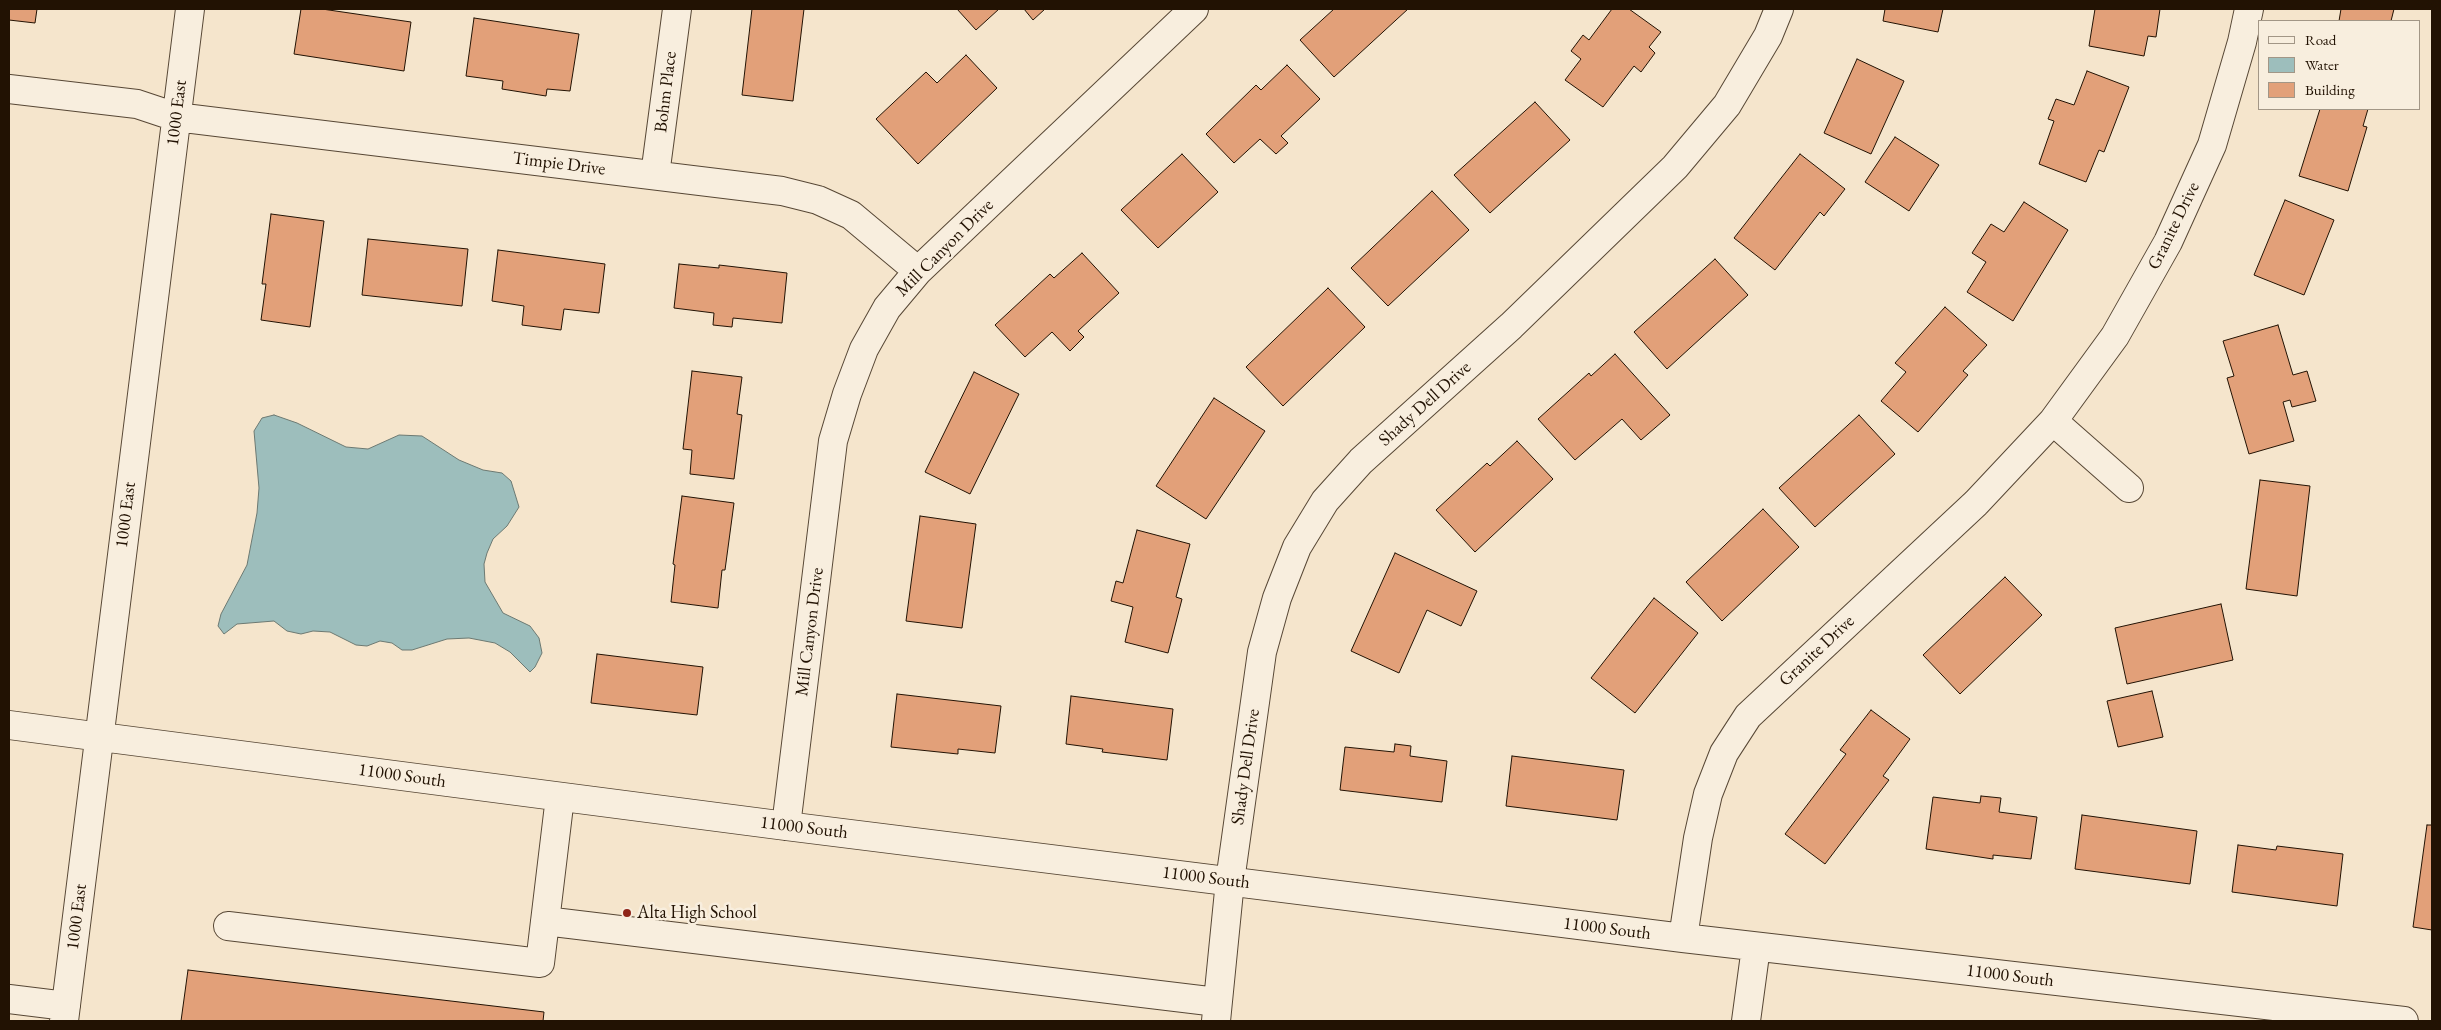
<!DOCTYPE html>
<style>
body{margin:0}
#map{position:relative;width:2441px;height:1030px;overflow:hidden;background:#f5e5cc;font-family:"EB Garamond",serif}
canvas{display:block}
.frame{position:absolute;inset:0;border:10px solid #221203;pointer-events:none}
.legend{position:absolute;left:2258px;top:20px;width:162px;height:90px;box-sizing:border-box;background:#f8eede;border:1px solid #a29686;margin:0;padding:6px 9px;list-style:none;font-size:15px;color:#221203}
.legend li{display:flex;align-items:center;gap:10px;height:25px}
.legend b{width:25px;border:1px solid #a29686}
</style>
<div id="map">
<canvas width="2441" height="1030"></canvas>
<div class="frame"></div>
<ul class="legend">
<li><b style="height:6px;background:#f8eede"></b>Road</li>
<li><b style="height:14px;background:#9dbebc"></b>Water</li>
<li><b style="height:14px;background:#e2a079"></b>Building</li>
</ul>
</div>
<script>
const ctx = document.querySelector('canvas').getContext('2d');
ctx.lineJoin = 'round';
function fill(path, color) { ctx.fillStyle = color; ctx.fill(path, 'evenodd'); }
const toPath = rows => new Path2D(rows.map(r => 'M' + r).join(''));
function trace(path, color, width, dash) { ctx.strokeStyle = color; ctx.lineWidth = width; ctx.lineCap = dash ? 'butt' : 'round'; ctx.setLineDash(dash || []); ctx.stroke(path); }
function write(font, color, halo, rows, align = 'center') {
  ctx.font = font + ' "EB Garamond",serif'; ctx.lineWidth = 5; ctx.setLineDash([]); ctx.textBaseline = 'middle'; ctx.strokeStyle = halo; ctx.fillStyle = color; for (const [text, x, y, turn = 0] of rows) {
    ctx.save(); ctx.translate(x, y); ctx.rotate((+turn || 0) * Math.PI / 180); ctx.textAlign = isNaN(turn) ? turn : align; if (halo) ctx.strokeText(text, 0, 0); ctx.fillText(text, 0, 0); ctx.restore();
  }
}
const water = toPath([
 [274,415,297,423,346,447,368,449,399,435,422,436,459,460,483,470,502,473,511,481,519,507,507,526,493,539,487,553,484,564,485,582,503,613,530,626,539,638,542,653,535,667,530,672,510,652,495,643,469,638,447,639,412,650,402,650,392,643,380,641,367,646,356,645,330,632,313,631,301,634,287,631,274,621,237,624,224,634,218,626,221,614,247,565,257,513,259,488,254,431,262,418,274,415]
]);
fill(water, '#9dbebc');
trace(water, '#6c7972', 1);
const building = toPath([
 [9,9,37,9,35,23,9,20,9,9],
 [301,9,322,9,411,22,404,71,294,54,301,9],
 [752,9,804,9,793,101,742,95,752,9],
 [957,9,999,9,976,30,957,9],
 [1024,9,1045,9,1033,20,1024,9],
 [1334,9,1408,9,1334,77,1300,40,1334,9],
 [1612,9,1629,9,1661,32,1649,47,1655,53,1641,72,1634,66,1603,107,1565,80,1581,59,1571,51,1583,35,1589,40,1612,9],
 [1885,9,1943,9,1938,32,1883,21,1885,9],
 [2095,9,2160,9,2156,37,2148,36,2144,56,2089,46,2095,9],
 [2341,9,2394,9,2391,21,2339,21,2341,9],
 [474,18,579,34,570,91,547,89,546,96,502,89,503,81,466,76,474,18],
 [966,55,997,88,918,164,876,119,926,72,937,83,966,55],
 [1857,59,1904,81,1871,154,1824,133,1857,59],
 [1287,65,1320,99,1281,136,1288,143,1276,154,1260,139,1234,163,1206,134,1256,85,1261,90,1287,65],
 [2087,71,2129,87,2104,152,2099,150,2086,182,2039,164,2054,121,2048,119,2056,99,2074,105,2087,71],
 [1535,102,1570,140,1490,213,1454,175,1535,102],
 [2320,109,2368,109,2363,126,2367,127,2348,191,2299,176,2320,109],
 [1895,137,1939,165,1909,211,1865,182,1895,137],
 [1182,154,1218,192,1158,248,1121,210,1182,154],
 [1800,154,1845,189,1824,216,1820,212,1775,270,1734,238,1800,154],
 [1432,191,1469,230,1388,306,1351,268,1432,191],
 [2285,200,2334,220,2304,295,2254,275,2285,200],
 [2024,202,2068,230,2013,321,1967,292,1986,262,1972,253,1991,224,2004,232,2024,202],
 [271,214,324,221,310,327,261,320,266,284,262,284,271,214],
 [368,239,468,249,462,306,362,295,368,239],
 [498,250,605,264,599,313,564,309,561,330,522,325,524,306,492,301,498,250],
 [1082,253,1119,293,1078,331,1084,337,1070,351,1052,332,1025,357,995,325,1050,274,1054,278,1082,253],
 [1715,259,1748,295,1667,369,1634,332,1715,259],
 [679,264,719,268,719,265,787,273,782,323,733,318,732,327,713,325,714,313,674,308,679,264],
 [1328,288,1365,327,1283,406,1246,367,1328,288],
 [1945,307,1987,345,1963,371,1968,375,1918,432,1881,401,1906,372,1895,363,1945,307],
 [2278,325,2293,375,2307,371,2316,401,2292,407,2290,400,2283,402,2294,441,2249,454,2227,378,2234,376,2223,341,2278,325],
 [1615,354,1670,415,1641,440,1622,419,1575,460,1538,419,1589,373,1591,376,1615,354],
 [692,371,742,377,737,414,742,415,734,479,690,474,692,450,683,449,692,371],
 [974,372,1019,394,970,494,925,472,974,372],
 [1214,398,1265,431,1206,519,1156,486,1214,398],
 [1859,415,1895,454,1815,527,1779,488,1859,415],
 [1517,441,1553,479,1475,552,1436,510,1487,463,1490,466,1517,441],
 [2260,480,2310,486,2297,596,2246,589,2260,480],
 [682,496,734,503,725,570,722,570,718,608,671,602,675,565,673,564,682,496],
 [1763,509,1799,547,1722,621,1686,582,1763,509],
 [920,516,976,524,962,628,906,621,920,516],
 [1137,530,1190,544,1176,597,1182,599,1168,653,1125,642,1133,607,1111,601,1116,581,1123,583,1137,530],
 [1395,553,1477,591,1461,626,1427,610,1399,673,1351,651,1395,553],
 [2005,577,2042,615,1960,694,1923,655,2005,577],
 [1654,598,1698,633,1635,713,1591,678,1654,598],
 [2221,604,2233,660,2127,684,2115,628,2221,604],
 [597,654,703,667,697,715,591,703,597,654],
 [2152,691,2163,737,2118,747,2107,701,2152,691],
 [897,694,1001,706,995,753,958,749,958,754,891,747,897,694],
 [1071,696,1173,709,1167,760,1102,752,1103,749,1066,744,1071,696],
 [1871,710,1910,739,1883,776,1889,780,1825,864,1785,834,1846,754,1840,750,1871,710],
 [1395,744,1411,746,1410,756,1447,761,1442,802,1340,790,1345,747,1394,752,1395,744],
 [1512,756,1624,770,1617,820,1506,806,1512,756],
 [1981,796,2001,798,1999,812,2037,817,2031,859,1993,855,1993,859,1926,849,1933,797,1980,803,1981,796],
 [2082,815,2197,831,2190,884,2075,869,2082,815],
 [2427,825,2432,825,2432,930,2413,927,2427,825],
 [2238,845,2276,850,2277,846,2343,854,2337,906,2232,892,2238,845],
 [188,970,544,1012,543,1021,181,1021,188,970]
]);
fill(building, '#e2a079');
trace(building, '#221203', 1);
const minor = toPath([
 [9,89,137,104,176,117,782,191,818,200,851,215,918,271],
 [655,175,677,9],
 [2053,421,2129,488],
 [9,725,786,826,1683,938,2404,1021],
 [786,826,833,441,847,394,864,349,887,308,918,271,1194,9],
 [545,921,1217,1002],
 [228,926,540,963,560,797],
 [1683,938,1698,838,1708,794,1724,753,1748,716,1976,503,2053,421,2115,336,2168,242,2212,145,2242,42,2249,9],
 [9,999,66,1006],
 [64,1021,190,9],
 [1216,1021,1230,881,1262,652,1277,598,1297,547,1325,501,1361,461,1511,326,1675,167,1727,105,1768,36,1779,9],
 [1746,1021,1756,947]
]);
trace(minor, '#574735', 30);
trace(minor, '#f8eede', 28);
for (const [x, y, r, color] of [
 [627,913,5,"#8f2418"]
]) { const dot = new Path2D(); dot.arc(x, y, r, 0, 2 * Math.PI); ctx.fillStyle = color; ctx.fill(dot); trace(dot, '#f8eede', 2); }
write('18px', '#221203', '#f8eede', [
 ["Bohm Place",666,92,-83],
 ["1000 East",177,113,-83],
 ["Timpie Drive",559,164,7],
 ["Granite Drive",2174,226,-64],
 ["Mill Canyon Drive",945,248,-45],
 ["Shady Dell Drive",1425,404,-42],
 ["1000 East",126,515,-83],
 ["Mill Canyon Drive",810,632,-83],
 ["Granite Drive",1817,651,-43],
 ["Shady Dell Drive",1246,767,-82],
 ["11000 South",402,776,8],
 ["11000 South",804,828,7],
 ["11000 South",1206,878,7],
 ["1000 East",77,917,-83],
 ["11000 South",1607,929,7],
 ["11000 South",2010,976,7]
]);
write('18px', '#221203', '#f8eede', [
 ["Alta High School",637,913]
], 'left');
</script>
